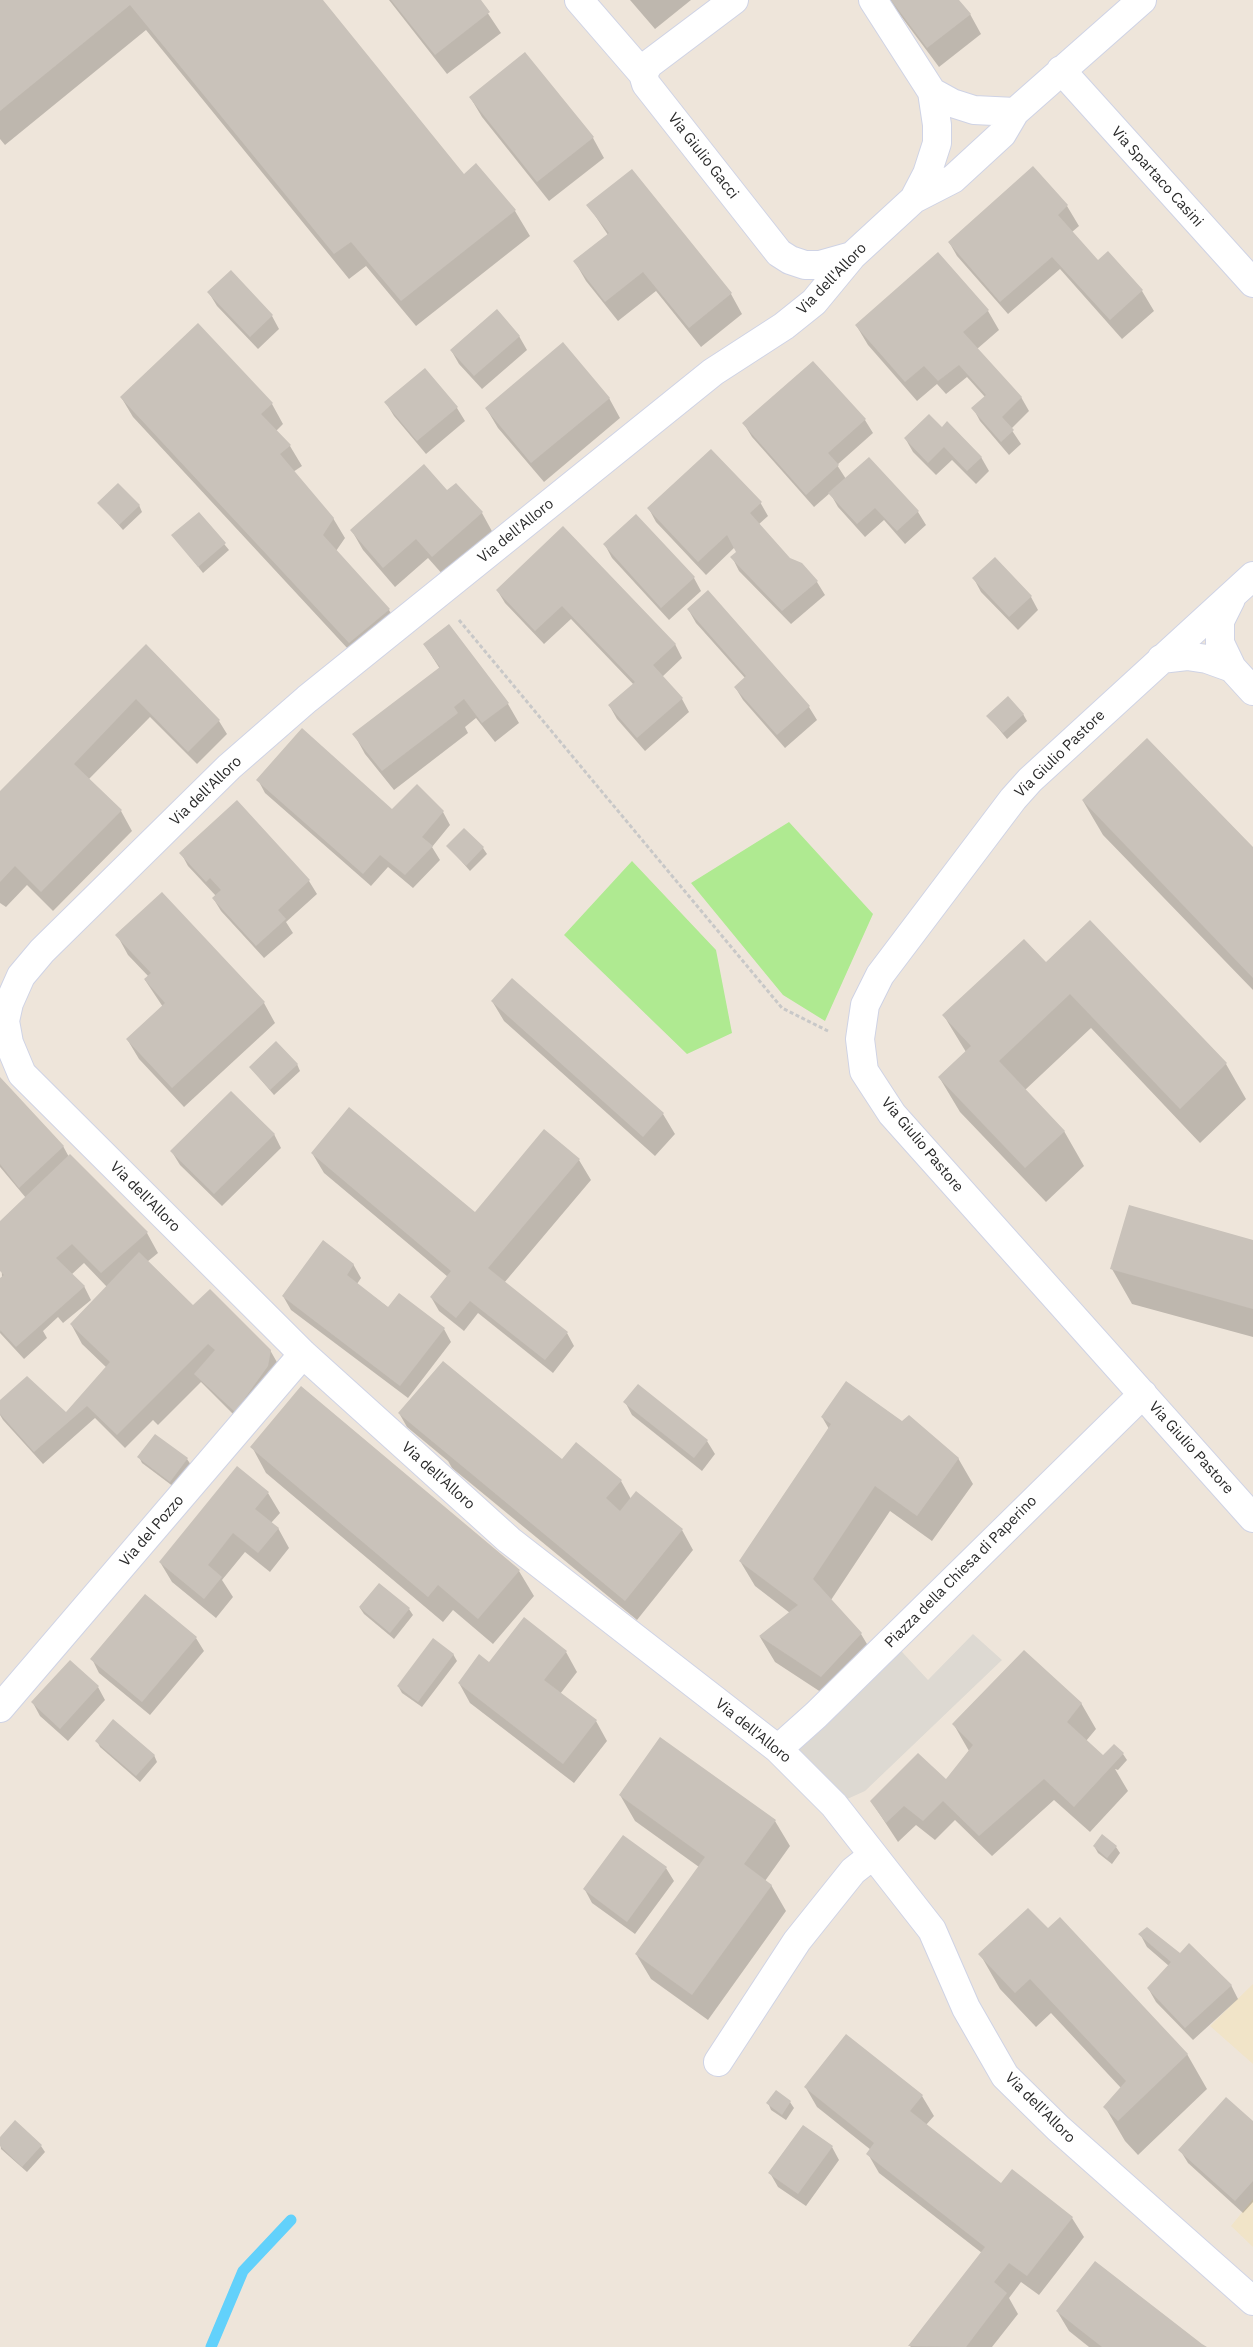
<!DOCTYPE html>
<style>
body{margin:0}
canvas{display:block;background:#eee5da}
</style>
<canvas width="1253" height="2347"></canvas>
<script>
const ctx = document.querySelector('canvas').getContext('2d');
ctx.lineJoin = 'round';
function fill(path, color) { ctx.fillStyle = color; ctx.fill(path, 'evenodd'); }
const toPath = rows => new Path2D(rows.map(r => 'M' + r).join(''));
function trace(path, color, width, dash) { ctx.strokeStyle = color; ctx.lineWidth = width; ctx.lineCap = dash ? 'butt' : 'round'; ctx.setLineDash(dash || []); ctx.stroke(path); }
function write(font, color, halo, rows, align = 'center') {
  ctx.font = font + ' "IBM Plex Sans",sans-serif'; ctx.lineWidth = 5; ctx.setLineDash([]); ctx.textBaseline = 'middle'; ctx.strokeStyle = halo; ctx.fillStyle = color; for (const [text, x, y, turn = 0] of rows) {
    ctx.save(); ctx.translate(x, y); ctx.rotate((+turn || 0) * Math.PI / 180); ctx.textAlign = isNaN(turn) ? turn : align; if (halo) ctx.strokeText(text, 0, 0); ctx.fillText(text, 0, 0); ctx.restore();
  }
}
fill(toPath([
 [1253,1984,1253,2064,1210,2026],
 [1253,2199,1253,2247,1231,2226]
]), '#f1e4c8');
fill(toPath([
 [789,822,873,914,825,1021,783,995,691,883],
 [632,861,716,950,732,1033,687,1054,564,935]
]), '#afea91');
fill(toPath([
 [973,1634,1002,1660,865,1791,834,1805,778,1749,891,1640,928,1680]
]), '#ddd9d2');
fill(toPath([
 [0,0,321,0,464,176,476,165,515,211,530,236,416,326,366,266,349,279,146,30,5,145,0,139],
 [389,0,479,0,501,33,447,74],
 [630,0,691,0,655,29],
 [889,0,957,0,970,14,981,34,939,67],
 [470,97,593,138,604,158,549,201,482,117],
 [1033,168,1067,206,1079,226,1072,232,1098,262,1108,253,1142,291,1154,311,1122,339,1060,269,1008,314,957,256,949,242],
 [588,205,731,294,742,314,701,347,656,291,618,321,586,281,575,262,608,235],
 [209,293,272,316,279,329,258,349,217,306],
 [988,311,999,330,977,349,1021,397,1029,411,1011,429,1021,444,1009,455,980,421,973,408,985,397,967,377,946,394,937,384,917,401,868,345,856,325],
 [519,336,527,350,482,389,459,364,451,350],
 [813,363,865,420,873,433,837,465,846,479,869,458,918,512,926,525,905,544,884,520,865,537,838,507,830,493,814,507,752,437,744,424],
 [121,397,272,404,283,424,276,431,290,446,302,466,293,472,333,518,345,538,336,551,389,610,400,629,361,663,133,417],
 [609,398,620,418,544,482,498,428,486,408],
 [386,403,457,408,465,421,426,454,394,416],
 [942,428,981,457,989,471,976,484,952,460,936,475,913,452,905,438],
 [447,491,482,513,493,533,444,576,428,558,395,587,363,550,352,531],
 [760,502,768,516,758,525,789,560,817,582,825,595,791,624,739,571,732,557,738,552,735,547,706,575,656,522,649,509],
 [99,503,139,505,142,512,123,530],
 [199,513,229,550,203,573,173,535],
 [563,528,675,644,682,658,662,677,682,699,689,712,645,751,617,719,609,705,634,685,571,619,544,644,505,603,497,590],
 [605,545,694,578,701,591,669,620,612,558],
 [974,579,1031,597,1038,610,1018,630,981,592],
 [688,609,809,707,817,720,785,748,743,700,735,687,745,678,696,623],
 [424,644,508,704,519,723,495,742,476,718,465,727,468,733,394,790,365,754,354,734,440,669],
 [167,669,219,721,227,734,197,764,150,717,88,780,121,811,132,831,53,911,27,885,6,907,0,903,0,793],
 [1023,714,1027,721,1007,739,988,716],
 [258,780,392,811,443,812,450,825,432,847,440,860,413,888,388,867,371,886,265,793],
 [1083,801,1253,849,1253,990,1103,835],
 [237,802,309,881,317,894,286,922,293,933,264,958,221,911,213,898,216,896,188,866,181,853],
 [448,846,483,848,487,854,470,871],
 [1090,922,1226,1064,1246,1099,1200,1143,1091,1028,1025,1090,1064,1131,1084,1166,1046,1202,960,1112,939,1077,966,1052,944,1016,1046,964],
 [117,935,264,1003,275,1023,184,1107,139,1059,127,1039,163,1007,145,980,149,977,128,955],
 [512,980,663,1114,675,1134,655,1156,504,1021,492,1001],
 [297,1064,300,1071,274,1095,250,1067],
 [0,1080,63,1146,69,1157,147,1233,158,1253,147,1262,193,1307,270,1350,282,1371,243,1424,201,1382,158,1425,153,1420,125,1448,95,1418,43,1464,3,1420,0,1415,0,1402,66,1413,107,1368,82,1344,71,1324,107,1287,84,1263,71,1275,84,1286,91,1300,63,1323,58,1317,43,1331,47,1338,24,1359,0,1333,2,1278,0,1223,26,1198,0,1167],
 [544,1131,579,1160,591,1180,504,1283,567,1333,574,1346,553,1373,478,1313,464,1331,439,1311,431,1297,448,1277,324,1173,312,1153,475,1213],
 [274,1134,281,1148,222,1206,180,1165,172,1152],
 [1253,1241,1253,1337,1132,1304,1112,1269],
 [353,1264,361,1278,357,1284,389,1308,444,1329,451,1342,408,1398,291,1310,283,1296],
 [625,1402,707,1441,715,1454,702,1471,632,1415],
 [399,1413,562,1461,621,1481,631,1499,682,1530,693,1550,637,1620,452,1468,448,1461,407,1427],
 [822,1417,902,1423,958,1458,973,1484,932,1541,890,1511,831,1600,861,1634,876,1659,836,1702,775,1662,760,1637,790,1613,755,1586,740,1561,829,1429],
 [252,1447,519,1571,534,1596,493,1644,453,1610,443,1622,266,1473],
 [139,1457,187,1459,191,1465,174,1487,142,1463],
 [237,1468,268,1493,280,1513,271,1523,278,1528,289,1548,270,1572,245,1552,222,1580,233,1597,216,1618,172,1582,160,1562],
 [380,1585,409,1609,413,1615,394,1639,364,1614,360,1608],
 [196,1638,204,1651,150,1715,99,1673,92,1659],
 [566,1652,577,1672,560,1694,596,1721,607,1741,574,1783,470,1703,459,1683,490,1664],
 [453,1654,457,1661,422,1707,402,1693,398,1686],
 [98,1687,105,1700,68,1741,40,1716,33,1703],
 [1081,1703,1096,1729,1086,1741,1103,1757,1123,1754,1127,1760,1118,1770,1115,1769,1128,1791,1090,1832,1054,1800,992,1856,955,1820,935,1840,916,1825,898,1842,871,1801,946,1781,969,1751,954,1725],
 [97,1741,154,1755,157,1762,140,1782,100,1747],
 [620,1795,775,1821,790,1846,765,1881,771,1885,786,1911,708,2020,651,1979,636,1954,699,1867,635,1821],
 [1094,1846,1116,1847,1120,1853,1112,1864,1098,1853],
 [666,1868,674,1881,635,1934,592,1903,585,1890],
 [1048,1930,1187,2054,1207,2089,1138,2155,1125,2141,1105,2107,1121,2088,1051,2013,1036,2027,1000,1989,980,1954],
 [1140,1934,1181,1955,1231,1985,1238,1999,1193,2040,1156,2002,1148,1988,1169,1966,1147,1947],
 [806,2088,922,2096,934,2116,926,2125,1001,2185,1072,2218,1084,2237,1039,2295,1021,2282,1009,2298,1018,2314,992,2347,910,2347,982,2253,879,2173,868,2154,871,2150,817,2107],
 [777,2092,790,2102,794,2108,786,2120,771,2110,768,2103],
 [1253,2123,1253,2202,1243,2213,1188,2163,1180,2150],
 [0,2139,41,2146,45,2152,27,2172,1,2149],
 [832,2147,839,2160,806,2206,778,2187,770,2173],
 [1057,2311,1205,2347,1089,2347,1069,2331]
]), '#0003');
trace(toPath([
 [211,2347,243,2271,291,2220]
]), '#62d1fb', 11);
fill(toPath([
 [0,0,323,0,464,174,476,163,516,210,401,301,351,242,334,254,130,5,0,111],
 [391,0,481,0,490,12,435,55],
 [891,0,959,0,971,14,927,48],
 [525,52,594,137,537,182,469,97],
 [1033,166,1068,205,1058,215,1098,260,1108,251,1143,290,1110,320,1052,257,1000,302,948,242],
 [632,169,732,293,689,328,643,272,605,302,573,261,609,233,586,205],
 [938,252,989,310,963,332,1022,397,1002,417,1014,430,1001,442,971,408,986,395,959,365,938,381,924,366,905,382,855,325],
 [231,270,273,315,250,337,207,292],
 [497,309,520,336,474,376,450,350],
 [198,323,273,403,261,414,291,445,280,454,334,518,323,535,390,609,349,643,120,397],
 [563,342,610,398,531,463,485,408],
 [813,361,866,419,828,453,839,465,806,495,742,423],
 [425,368,458,407,417,441,384,402],
 [929,414,942,427,947,421,982,457,967,471,944,447,928,463,904,438],
 [711,449,762,502,750,513,790,558,802,563,818,581,782,611,730,557,736,552,727,535,698,562,647,508],
 [869,457,919,511,897,531,875,508,857,524,828,493],
 [424,464,447,490,456,483,483,512,432,557,416,539,383,568,350,530],
 [118,483,140,505,119,525,97,503],
 [199,512,226,543,198,567,171,535],
 [636,514,695,577,661,608,603,544],
 [563,526,676,644,653,665,683,698,637,738,608,705,635,682,562,606,535,631,496,590],
 [995,557,1032,596,1009,617,972,578],
 [708,590,810,706,777,735,734,687,746,676,687,609],
 [449,624,509,703,482,723,464,699,454,707,458,713,382,771,352,734,440,667,423,644],
 [146,644,220,720,188,752,136,699,74,764,122,810,41,892,15,866,0,882,0,791],
 [1008,696,1024,714,1003,733,986,716],
 [302,728,392,809,417,784,444,811,422,837,433,846,405,875,380,855,363,874,256,780],
 [1147,738,1253,847,1253,978,1082,800],
 [237,800,310,880,278,910,286,919,256,946,212,898,221,890,210,878,206,882,179,853],
 [464,828,484,847,466,866,446,846],
 [162,892,265,1002,172,1088,126,1039,165,1003,144,979,151,973,115,935],
 [1090,920,1227,1063,1180,1109,1070,994,999,1061,1065,1131,1025,1168,938,1077,971,1046,942,1015,1024,939,1046,962],
 [512,978,664,1113,643,1137,491,1001],
 [276,1041,298,1064,270,1090,249,1067],
 [0,1077,64,1146,19,1188,0,1164],
 [231,1091,275,1134,214,1194,170,1151],
 [349,1107,475,1212,544,1129,580,1159,488,1268,568,1332,545,1360,470,1301,456,1318,430,1297,451,1271,311,1153],
 [70,1154,148,1232,101,1273,72,1244,56,1258,85,1286,16,1347,0,1330,0,1278,4,1275,0,1271,0,1221],
 [1129,1205,1253,1240,1253,1309,1110,1269],
 [323,1240,354,1264,347,1275,388,1307,399,1293,445,1328,400,1386,282,1296],
 [139,1252,193,1305,210,1289,271,1350,268,1366,235,1412,194,1374,215,1350,208,1344,117,1435,87,1406,34,1452,0,1414,0,1400,27,1376,66,1412,110,1362,70,1324],
 [443,1361,562,1459,576,1442,622,1480,606,1498,620,1511,636,1491,683,1529,625,1601,398,1413],
 [846,1381,902,1421,909,1415,959,1458,917,1516,875,1486,813,1579,862,1633,821,1677,759,1636,798,1605,739,1561,831,1424,821,1417],
 [638,1384,708,1440,694,1458,623,1402],
 [301,1386,520,1570,478,1619,438,1585,428,1597,250,1447],
 [155,1434,188,1458,170,1482,137,1457],
 [237,1466,269,1492,255,1509,279,1528,258,1553,233,1533,208,1565,222,1577,204,1599,159,1562],
 [379,1583,410,1608,390,1633,359,1607],
 [145,1594,197,1637,142,1702,90,1659],
 [524,1617,567,1651,544,1680,597,1720,563,1764,458,1683,479,1654,489,1662],
 [433,1638,454,1654,418,1702,397,1686],
 [1024,1650,1082,1703,1067,1722,1103,1755,1114,1744,1124,1753,1074,1807,1044,1779,979,1836,943,1801,923,1821,904,1806,886,1823,870,1801,918,1753,946,1779,973,1745,952,1724],
 [70,1660,99,1686,60,1729,31,1702],
 [113,1719,155,1755,136,1776,95,1741],
 [660,1737,776,1820,744,1864,772,1885,692,1995,635,1954,705,1857,619,1795],
 [1102,1834,1117,1846,1107,1858,1093,1846],
 [623,1835,667,1867,627,1922,583,1889],
 [1028,1908,1048,1928,1060,1917,1188,2054,1118,2121,1103,2107,1126,2081,1030,1979,1015,1993,978,1954],
 [1147,1927,1180,1953,1189,1943,1232,1985,1185,2028,1147,1988,1171,1962,1138,1934],
 [846,2034,923,2095,910,2111,1001,2183,1012,2169,1073,2217,1027,2276,1009,2263,994,2282,1007,2293,966,2347,908,2346,985,2247,866,2154,874,2143,804,2087],
 [776,2090,791,2101,782,2115,766,2103],
 [1226,2097,1253,2121,1253,2181,1235,2201,1178,2150],
 [15,2120,42,2145,22,2167,0,2146,0,2137],
 [803,2125,833,2146,798,2194,768,2173],
 [1095,2261,1202,2344,1207,2347,1102,2347,1056,2311]
]), '#c9c2ba');
const minor = toPath([
 [579,0,643,74,646,84,779,253,790,260,805,265,820,265,852,256],
 [873,0,932,92,952,103,974,110,1015,112],
 [1061,70,1253,283],
 [643,74,649,64,734,0],
 [932,92,937,125,937,143,927,174,914,199,852,256,814,302,784,326,713,372,307,699,229,767,42,951,21,976,9,1003,5,1021,9,1043,22,1074,303,1354,509,1540,778,1749,834,1805,932,1930,966,2008,1005,2076,1058,2128,1253,2301],
 [914,199,953,179,1002,134,1015,112,1142,0],
 [1253,576,1030,780,1013,799,880,975,865,1005,860,1039,864,1071,892,1114,1253,1518],
 [1231,599,1220,621,1220,643,1232,668,1253,691],
 [1161,659,1187,656,1207,659,1232,668],
 [0,1708,303,1354],
 [778,1749,816,1715,1143,1394],
 [718,2062,797,1941,853,1871,872,1856]
]);
trace(minor, '#cfd3e5', 30);
trace(toPath([
 [459,620,782,1008,828,1031]
]), '#c8c8c8', 3, [4, 2.5]);
trace(minor, '#fff', 28);
write('15px', '#2a2a2a', '#fff', [
 ["Via Giulio Gacci",703,156,52],
 ["Via Spartaco Casini",1157,177,48],
 ["Via dell'Alloro",832,279,-46],
 ["Via dell'Alloro",516,531,-39],
 ["Via Giulio Pastore",1060,754,-44],
 ["Via dell'Alloro",206,791,-44],
 ["Via Giulio Pastore",922,1145,50],
 ["Via dell'Alloro",145,1197,45],
 ["Via Giulio Pastore",1191,1448,48],
 ["Via dell'Alloro",438,1476,42],
 ["Via del Pozzo",152,1531,-49],
 ["Piazza della Chiesa di Paperino",961,1572,-45],
 ["Via dell'Alloro",753,1731,39],
 ["Via dell'Alloro",1040,2108,45]
]);
</script>
